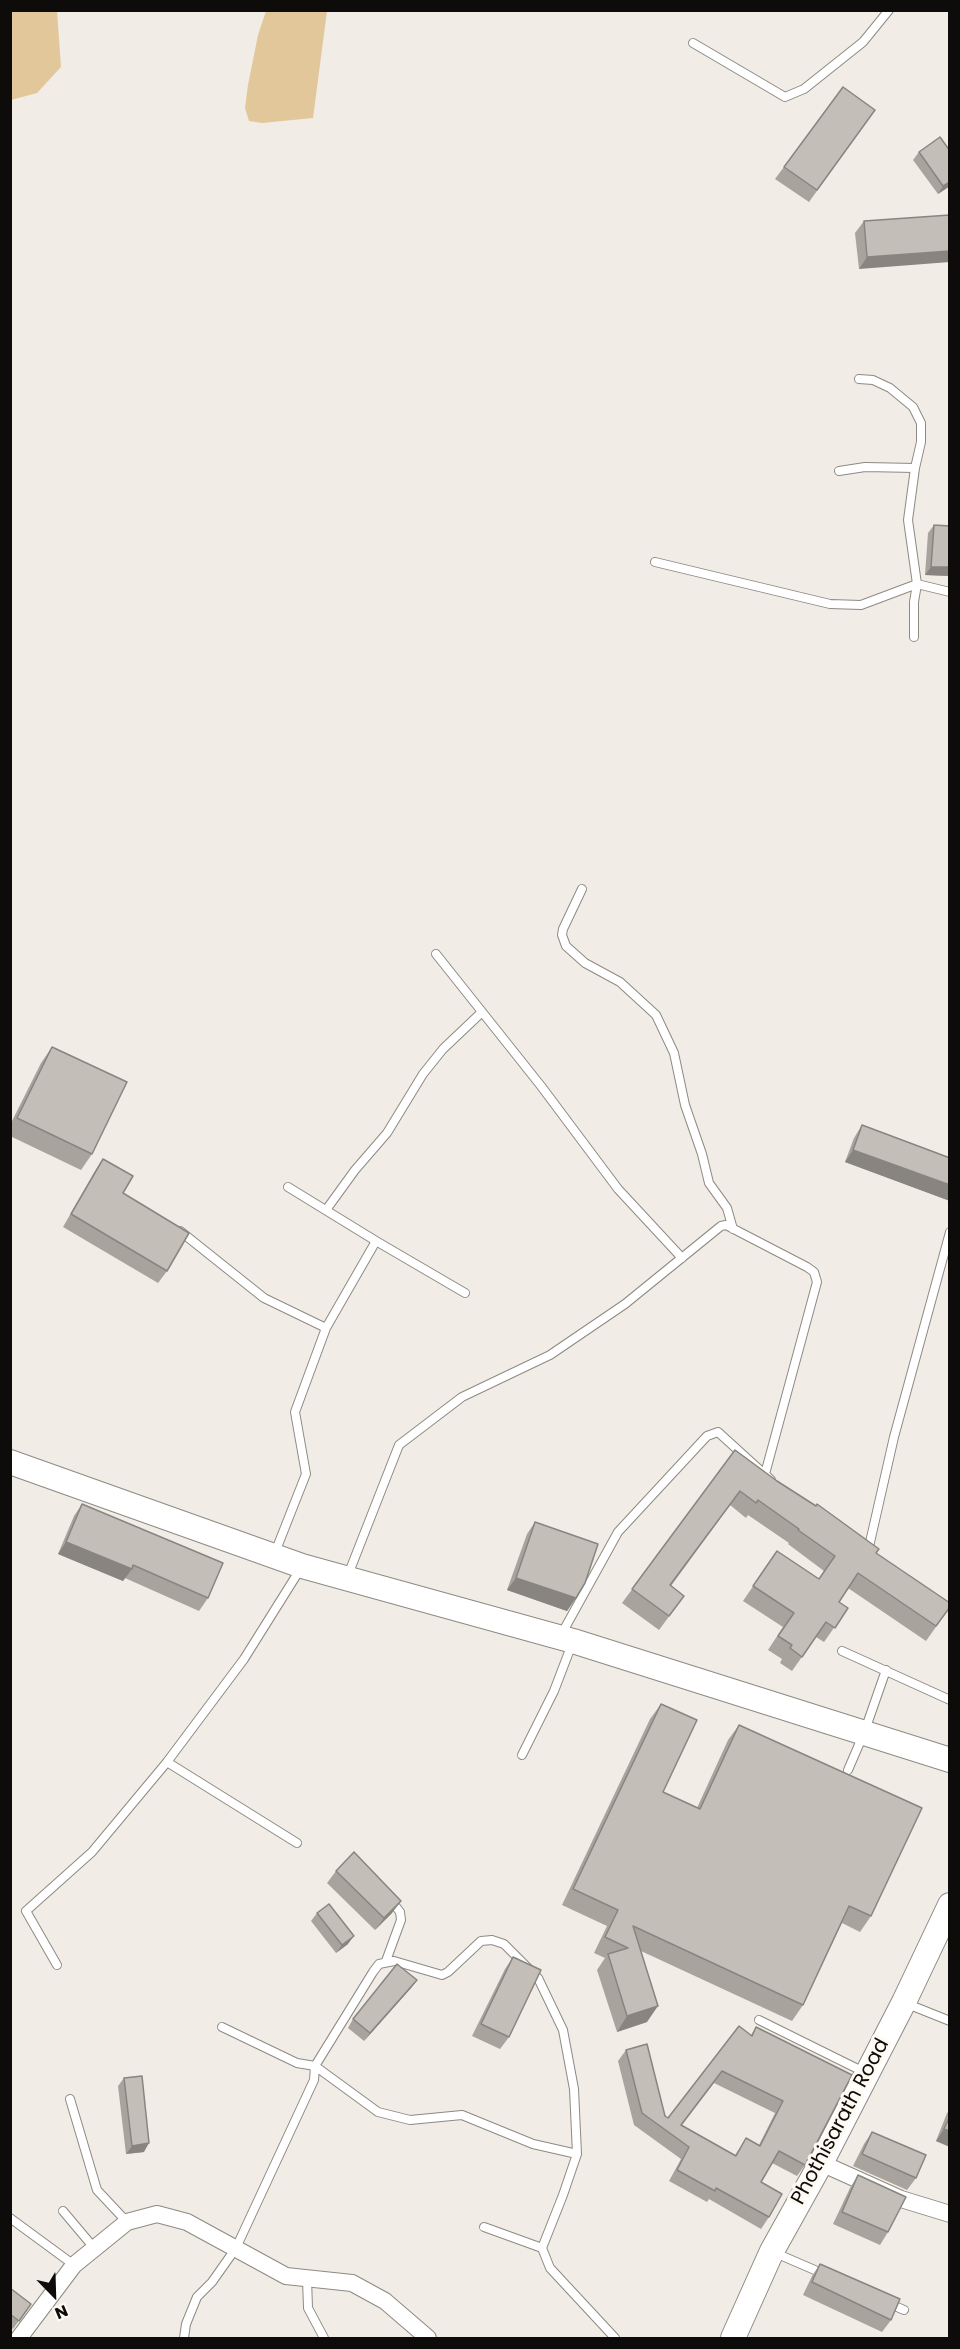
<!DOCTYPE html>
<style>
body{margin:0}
#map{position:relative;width:960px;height:2349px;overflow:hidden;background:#f1ece5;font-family:Poppins,sans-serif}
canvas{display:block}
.frame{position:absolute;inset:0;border:12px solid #0e0c0a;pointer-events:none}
.north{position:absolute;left:24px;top:2265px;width:60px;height:60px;-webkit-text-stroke:4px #fefaf2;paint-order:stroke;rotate:157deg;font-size:16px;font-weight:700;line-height:24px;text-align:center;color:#0e0c0a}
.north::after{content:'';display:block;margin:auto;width:21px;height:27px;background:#0e0c0a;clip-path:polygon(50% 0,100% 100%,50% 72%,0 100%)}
</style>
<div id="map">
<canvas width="960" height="2349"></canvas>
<div class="frame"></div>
<div class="north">N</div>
</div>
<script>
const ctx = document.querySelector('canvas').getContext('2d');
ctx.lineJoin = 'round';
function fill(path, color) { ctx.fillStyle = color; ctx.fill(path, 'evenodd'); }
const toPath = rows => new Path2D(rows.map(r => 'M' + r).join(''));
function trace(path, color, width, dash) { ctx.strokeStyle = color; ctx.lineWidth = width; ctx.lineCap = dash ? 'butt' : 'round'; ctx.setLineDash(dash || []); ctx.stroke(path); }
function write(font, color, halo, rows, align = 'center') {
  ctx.font = font + ' Poppins,sans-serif'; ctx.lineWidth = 6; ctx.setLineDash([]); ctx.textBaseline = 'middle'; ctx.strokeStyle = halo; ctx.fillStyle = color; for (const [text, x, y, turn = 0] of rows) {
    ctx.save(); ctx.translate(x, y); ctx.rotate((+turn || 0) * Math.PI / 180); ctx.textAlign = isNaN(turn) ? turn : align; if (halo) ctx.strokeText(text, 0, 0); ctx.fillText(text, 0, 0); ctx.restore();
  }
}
fill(toPath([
 [10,11,57,11,61,67,37,93,11,100],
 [266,11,327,11,313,118,262,123,249,121,245,108,248,85,258,35]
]), '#e2c79a');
const lane = toPath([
 [693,43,785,97,804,89,863,42,889,10],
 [859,379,873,380,890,388,913,407,921,423,921,442,915,468,908,520,917,584,914,602,914,637],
 [839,471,865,467,915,468],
 [655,562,830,604,861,605,917,584,950,592],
 [582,889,563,929,562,935,566,946,585,963,620,982,656,1015,674,1053,685,1105,702,1154,709,1183,727,1208,733,1229],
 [436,954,541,1086,618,1189,682,1258],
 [326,1210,355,1170,387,1133,423,1074,443,1049,482,1012],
 [180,1231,264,1298,326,1328],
 [376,1241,465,1293],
 [868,1551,894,1437,950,1232],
 [274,1555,306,1474,295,1412,326,1328,376,1241,288,1187],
 [348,1575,399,1445,462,1397,550,1355,625,1304,721,1226,726,1225,807,1267,814,1272,817,1282,765,1474,771,1480],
 [561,1635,618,1532,707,1436,718,1432,762,1472],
 [842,1651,950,1700],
 [522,1755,554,1691,572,1644],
 [167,1762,297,1843],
 [848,1770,864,1733,886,1670],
 [386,1961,401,1920,400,1912,390,1899],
 [57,1965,26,1911,92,1852,167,1762,244,1659,301,1568],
 [905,2003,950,2021],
 [759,2020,866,2073],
 [222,2027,297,2063,315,2066,378,2112,410,2120,462,2115,533,2144,577,2154],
 [70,2099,97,2190,127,2222],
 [63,2211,95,2249],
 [10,2218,74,2265],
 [484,2227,542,2248],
 [773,2252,824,2274],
 [307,2279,308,2308,324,2338],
 [888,2303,904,2310],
 [184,2338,186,2324,197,2297,212,2282,236,2248,314,2080,315,2066,373,1972,379,1964,394,1961,442,1975,448,1972,481,1941,492,1940,504,1944,538,1978,563,2030,574,2089,577,2154,563,2195,542,2248,550,2268,615,2338]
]);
const street = toPath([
 [821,2163,901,2199,950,2214],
 [19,2338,74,2265,127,2222,157,2214,187,2222,286,2276,352,2283,385,2301,428,2338]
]);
const secondary = toPath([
 [10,1462,302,1566,573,1641,950,1760],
 [733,2338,772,2251,821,2163,904,2002,950,1905]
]);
trace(lane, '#8e8a83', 10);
trace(street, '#8e8a83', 18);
trace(secondary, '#8e8a83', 26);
trace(lane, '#fff', 8);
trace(street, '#fff', 16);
trace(secondary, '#fff', 24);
fill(toPath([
 [843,87,875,110,809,202,775,179],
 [919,152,950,186,938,194,913,160],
 [950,215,859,269,855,233,864,221],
 [934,525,950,526,950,576,925,575,928,533],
 [52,1047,92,1154,81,1170,10,1136,10,1125,41,1063],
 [862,1125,950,1158,950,1201,845,1162,854,1138],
 [103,1159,167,1271,158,1283,63,1227,95,1171],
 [735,1450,950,1607,926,1641,848,1588,839,1602,848,1608,824,1642,816,1637,792,1671,780,1663,782,1659,768,1650,783,1627,743,1601,777,1551,819,1579,824,1571,788,1544,789,1543,748,1515,746,1518,730,1505,671,1586,684,1596,659,1630,622,1603],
 [82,1504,208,1598,199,1611,125,1578,123,1581,58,1554,74,1516],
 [535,1522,576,1598,567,1611,507,1590,527,1534],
 [661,1704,663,1792,697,1808,728,1740,739,1725,871,1916,860,1932,842,1923,803,2005,792,2021,641,1951,647,2022,617,2032,597,1970,605,1958,594,1953,607,1926,562,1905,650,1719],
 [336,1871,392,1913,375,1930,327,1883],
 [317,1913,348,1944,336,1953,311,1921],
 [513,1957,509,2037,500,2049,472,2036,505,1969],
 [417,1980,411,1988,364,2041,348,2028,353,2019],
 [756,2027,805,2165,797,2176,772,2163,761,2182,769,2217,761,2229,709,2199,707,2202,669,2181,681,2159,634,2125,618,2061,626,2050,665,2116,668,2118,751,2035],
 [714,2083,775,2113,759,2145,746,2138,735,2155,682,2125],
 [124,2078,144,2152,126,2154,118,2086],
 [950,2110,950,2147,936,2141,947,2113],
 [872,2132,916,2178,907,2190,853,2166,864,2144],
 [858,2175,888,2232,880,2245,833,2224,850,2188],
 [820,2264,891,2320,882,2332,803,2295,812,2276],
 [10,2288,31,2304,13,2329,10,2327]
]), '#a8a39d');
fill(toPath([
 [950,182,950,186,938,194,943,186],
 [950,251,950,262,859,269,867,257],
 [931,567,950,567,950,576,925,575],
 [853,1150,950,1185,950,1201,845,1162],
 [66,1542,132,1569,123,1581,58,1554],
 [516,1578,576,1598,567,1611,507,1590],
 [401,1901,392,1913,375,1930,384,1918],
 [354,1936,348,1944,336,1953,342,1945],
 [417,1980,411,1988,364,2041,370,2033],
 [658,2006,647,2022,617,2032,627,2016],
 [944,2129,950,2131,950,2147,936,2141],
 [149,2143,144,2152,126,2154,132,2146]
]), '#888580');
const building = toPath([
 [843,87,875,110,817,190,784,167,843,87],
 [940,137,950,151,950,182,943,186,919,152,940,137],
 [950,215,950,251,867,257,864,221,950,215],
 [934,525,950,526,950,567,931,567,934,525],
 [52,1047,127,1082,92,1154,17,1118,52,1047],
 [862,1125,950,1158,950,1185,853,1150,862,1125],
 [103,1159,133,1176,123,1193,189,1233,167,1271,71,1214,103,1159],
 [735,1450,777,1481,816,1506,817,1504,879,1549,876,1553,950,1603,950,1607,936,1626,858,1573,839,1602,848,1608,835,1628,826,1622,802,1657,790,1648,792,1645,778,1636,794,1613,753,1586,777,1551,819,1579,835,1556,798,1530,799,1529,758,1500,756,1503,740,1491,670,1585,684,1596,669,1616,632,1589,735,1450],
 [82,1504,223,1563,208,1598,133,1565,132,1569,66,1542,82,1504],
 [535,1522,598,1544,585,1583,576,1598,516,1578,535,1522],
 [661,1704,697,1720,663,1792,700,1809,739,1725,922,1808,871,1916,849,1906,803,2005,633,1926,658,2006,627,2016,608,1954,628,1948,605,1937,618,1910,573,1889,661,1704],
 [354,1852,401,1901,384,1918,336,1871,354,1852],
 [329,1904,354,1936,342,1945,317,1913,329,1904],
 [513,1957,541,1970,509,2037,481,2024,513,1957],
 [397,1964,417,1980,370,2033,353,2019,397,1964],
 [739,2026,752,2036,756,2027,852,2075,805,2165,779,2151,761,2182,782,2194,769,2217,716,2188,715,2191,677,2170,689,2147,642,2113,626,2050,647,2044,665,2116,668,2118,739,2026],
 [722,2071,783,2101,760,2146,746,2138,736,2156,681,2125,722,2071],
 [142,2076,149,2143,132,2146,124,2078,142,2076],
 [950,2116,950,2131,944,2129,950,2116],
 [872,2132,926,2155,916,2178,862,2154,872,2132],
 [858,2175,906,2197,888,2232,842,2212,858,2175],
 [820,2264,900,2299,891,2320,812,2282,820,2264],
 [10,2288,31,2304,19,2321,10,2314,10,2288]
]);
fill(building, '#c3beb7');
trace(building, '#888580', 1.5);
write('20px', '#0e0c0a', '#fefaf2', [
 ["Phothisarath Road",841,2122,-62]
]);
</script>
